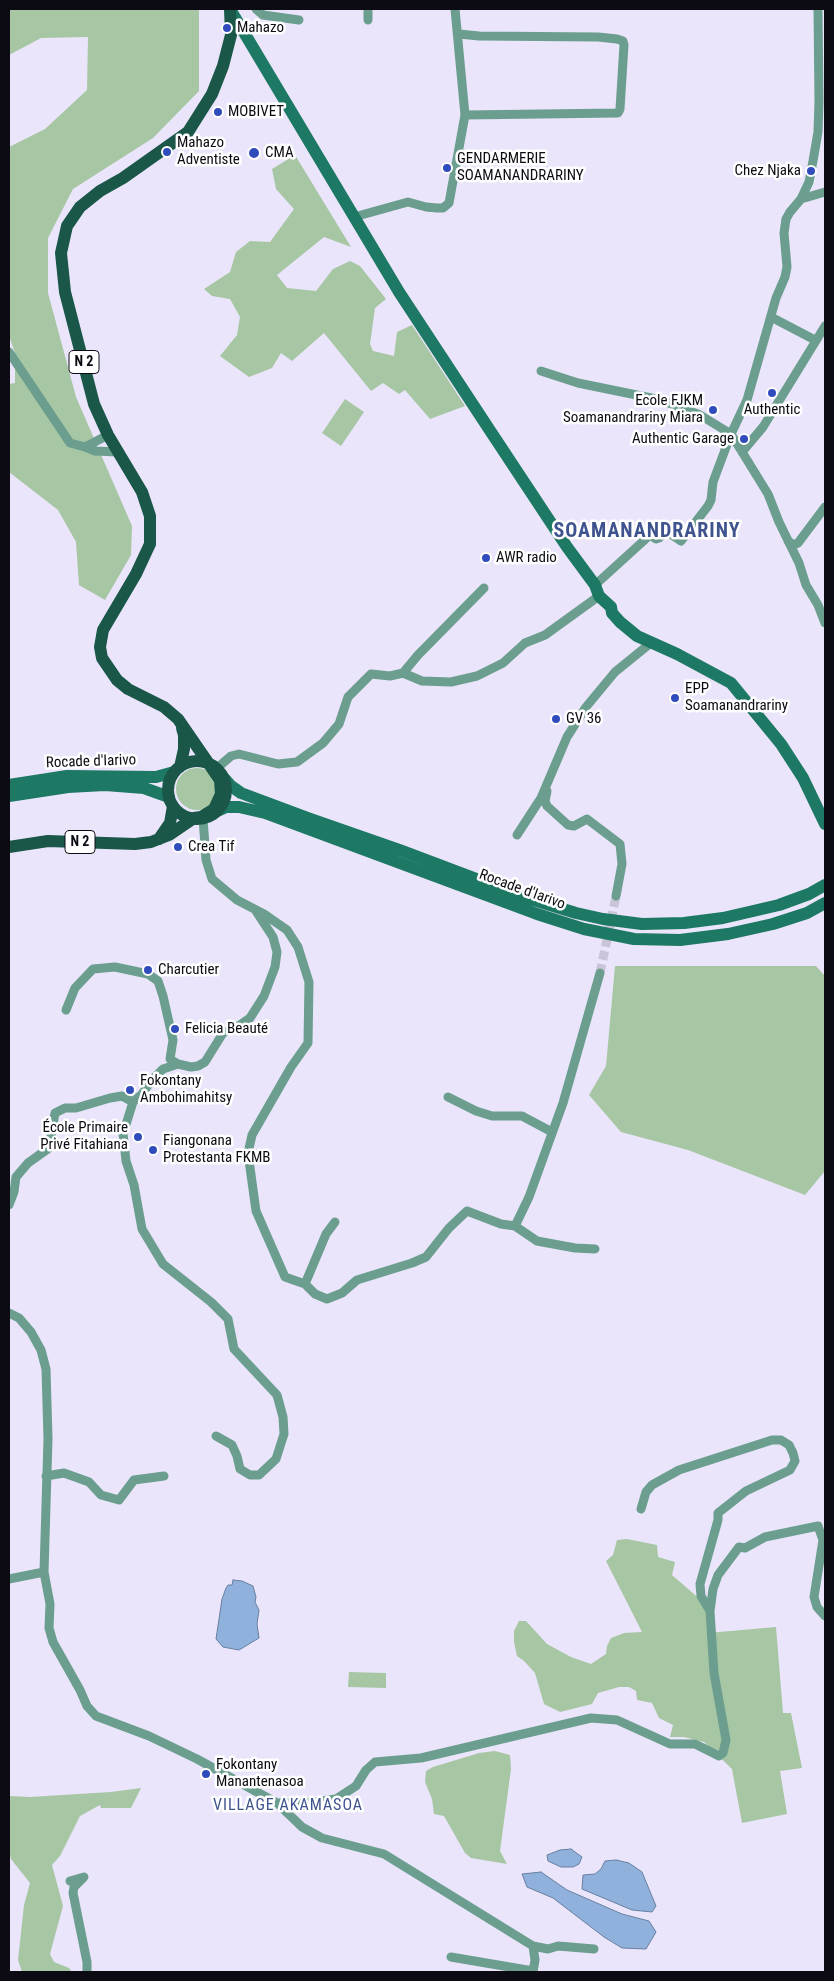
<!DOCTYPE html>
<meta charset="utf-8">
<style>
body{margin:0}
#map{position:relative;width:834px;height:1981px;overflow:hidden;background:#eae5fb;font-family:"Roboto Condensed",sans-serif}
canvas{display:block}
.frame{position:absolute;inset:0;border:10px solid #0c0a12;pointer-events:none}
</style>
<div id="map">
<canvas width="834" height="1981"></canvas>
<div class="frame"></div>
</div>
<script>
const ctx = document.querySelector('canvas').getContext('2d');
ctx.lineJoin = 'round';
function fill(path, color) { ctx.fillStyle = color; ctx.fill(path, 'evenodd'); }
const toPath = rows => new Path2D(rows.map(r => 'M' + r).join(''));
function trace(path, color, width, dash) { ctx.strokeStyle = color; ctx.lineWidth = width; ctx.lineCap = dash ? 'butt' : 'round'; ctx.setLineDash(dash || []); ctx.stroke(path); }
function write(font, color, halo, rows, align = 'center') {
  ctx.font = font + ' "Roboto Condensed",sans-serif'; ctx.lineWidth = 5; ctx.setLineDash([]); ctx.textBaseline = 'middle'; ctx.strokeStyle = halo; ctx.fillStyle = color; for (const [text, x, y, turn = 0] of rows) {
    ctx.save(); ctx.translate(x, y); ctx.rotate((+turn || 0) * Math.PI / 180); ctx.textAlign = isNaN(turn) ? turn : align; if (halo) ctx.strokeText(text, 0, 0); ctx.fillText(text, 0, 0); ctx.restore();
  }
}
fill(toPath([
 [9,9,199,9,199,91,153,138,73,189,48,238,48,293,76,397,132,526,131,555,105,600,79,585,76,542,58,510,9,472,9,384,15,383,15,353,9,336,9,147,45,129,87,90,88,37,41,38,9,55],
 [295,155,351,247,324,237,277,275,287,288,316,291,333,269,350,261,360,266,386,299,375,308,370,344,373,351,394,356,397,332,412,325,465,406,430,419,405,390,399,394,383,383,371,391,324,333,292,361,281,353,272,368,249,377,220,356,237,335,240,317,230,299,212,296,204,289,230,272,236,252,250,241,270,242,294,209,276,189,272,169],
 [345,399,364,412,341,446,322,433],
 '176 789a21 21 0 1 1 42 0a21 21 0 1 1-42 0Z',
 [615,966,816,966,825,976,825,1171,805,1195,688,1150,621,1132,589,1095,606,1066],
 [627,1539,657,1545,658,1557,675,1562,672,1575,702,1601,706,1612,708,1633,776,1627,783,1713,791,1713,802,1768,780,1771,787,1814,742,1823,732,1769,704,1742,684,1737,670,1737,673,1725,659,1718,652,1703,637,1700,636,1691,629,1687,619,1687,598,1693,592,1704,560,1712,544,1704,535,1673,524,1661,517,1656,514,1642,514,1631,519,1621,526,1621,547,1644,571,1657,591,1664,606,1654,607,1646,611,1638,624,1633,642,1632,606,1561,613,1555,617,1540],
 [349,1672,386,1673,386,1688,348,1687],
 [495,1751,510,1755,511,1769,500,1851,507,1864,471,1858,465,1853,444,1816,434,1814,432,1799,425,1782,426,1771,433,1767,479,1753],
 [141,1788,131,1808,101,1808,100,1805,80,1816,60,1856,52,1865,63,1906,50,1954,54,1962,69,1968,72,1972,22,1972,18,1960,24,1905,30,1883,11,1859,9,1850,9,1796,30,1797,111,1792]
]), '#a7c6a3');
const water = toPath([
 [233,1580,242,1581,253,1586,256,1597,255,1602,259,1610,257,1624,259,1638,239,1650,223,1647,216,1639,222,1599,226,1588,228,1585,232,1585,233,1580],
 [571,1849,582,1857,579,1864,573,1867,561,1867,548,1861,547,1855,560,1850,571,1849],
 [616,1860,629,1863,642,1872,656,1906,652,1912,632,1910,582,1889,583,1875,595,1874,601,1869,605,1861,616,1860],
 [541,1872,567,1890,622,1914,649,1921,656,1932,646,1949,622,1948,604,1937,553,1898,527,1887,522,1874,541,1872]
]);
fill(water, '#8fb1dc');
trace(water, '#687f9f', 1);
trace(toPath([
 [600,973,616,896]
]), '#c9c4d8', 9, [9, 4.5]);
trace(toPath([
 [256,9,263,15,299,20],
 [368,20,368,9],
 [459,34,479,36,598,37,617,39,623,41,624,45,620,109,618,113,465,115],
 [801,199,825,192],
 [354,217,408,202,426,207,437,208,443,208,449,203,465,115,455,9],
 [771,317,815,340],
 [9,352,70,443,85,447],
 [541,371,578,383,661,400,700,415,731,434,768,494,779,522,799,563,806,585,818,605,825,623],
 [108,435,85,447,95,451,117,452],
 [742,452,763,427,825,326],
 [788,541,794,545,798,543,825,507],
 [595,585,650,535,656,539,659,538,666,531,681,541,708,506,711,500,713,482,731,434,747,400,776,298,785,277,787,267,784,233,786,219,790,212,801,199,809,182,813,161,818,132,819,101,818,9],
 [403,673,422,681,451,682,477,676,503,663,525,643,545,635,599,596],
 [216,769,231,756,239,754,278,764,297,762,323,743,339,724,348,697,371,674,390,676,403,673,418,655,484,588],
 [547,791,545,801,547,806,568,825,574,826,587,819,620,844,622,864,616,896],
 [203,818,206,860,212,879,237,900,264,914,287,930,298,947,309,982,308,1043,291,1067,252,1135,248,1153,256,1211,285,1277,305,1284,326,1234,335,1222],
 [517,835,541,798,567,737,586,707,615,672,652,642],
 [66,1010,75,988,93,969,115,967,148,974,158,981,163,996,173,1040,170,1059,178,1064,191,1067,198,1066,205,1062,223,1033,240,1025,250,1018,264,996,275,967,277,952,273,937,256,911],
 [448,1097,476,1111,492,1116,522,1116,552,1132],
 [133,1102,142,1094,152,1080,163,1069,178,1064],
 [9,1205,14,1192,16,1177,28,1163,49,1148,55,1113,65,1108,76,1108,110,1098,122,1096,133,1102,123,1134,126,1161,134,1185,142,1229,163,1264,211,1302,228,1319,234,1349,277,1395,283,1417,284,1434,276,1459,259,1475,250,1475,240,1469,237,1456,232,1445,216,1436],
 [515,1226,537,1241,575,1248,595,1249],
 [305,1284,315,1294,327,1299,342,1293,357,1280,412,1263,426,1257,449,1228,467,1211,501,1224,515,1226,529,1197,563,1103,600,973],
 [9,1313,19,1318,31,1332,41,1350,46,1369,48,1439,44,1572,50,1604,49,1628,53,1642,80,1690,87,1706,96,1716,149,1736,197,1759,277,1803,302,1827,322,1838,384,1854,533,1946,548,1949,558,1946,594,1949],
 [46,1476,64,1473,89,1482,101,1495,119,1500,134,1480,164,1476],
 [641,1509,646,1492,652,1485,679,1470,772,1440,781,1440,789,1445,793,1453,795,1461,790,1470,746,1491,718,1513,718,1520,700,1584,701,1596,710,1611],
 [9,1579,44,1572],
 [277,1803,314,1802,336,1799,356,1786,366,1770,375,1762,421,1758,591,1718,617,1720,670,1744,695,1744,719,1756,723,1753,726,1740,714,1673,710,1611,713,1589,718,1575,739,1547,745,1548,765,1537,818,1526,823,1540,814,1597,817,1607,825,1616],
 [70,1881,84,1877,74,1887,73,1893,87,1962,87,1972],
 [451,1957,533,1971],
 [533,1972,535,1960,533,1946]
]), '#6b9e8e', 9);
trace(toPath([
 [230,9,399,292,489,429,567,547,595,585,599,596,611,607,612,613,620,622,637,636,677,654,731,683,781,744,803,778,825,824],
 [223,777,231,786,241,793,308,818,402,851,527,898,576,913,603,919,642,924,684,923,723,918,779,905,809,894,825,885],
 [9,785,67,776,156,777,174,772],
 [9,796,68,787,105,785,144,788,169,797],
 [215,812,226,807,239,807,265,813,537,914,584,929,634,939,680,940,728,934,773,924,807,913,825,903]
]), '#1d7963', 12);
trace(toPath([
 '168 790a29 29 0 1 1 58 0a29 29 0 1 1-58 0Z',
 [180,767,184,749,184,735,182,728],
 [159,839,170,823,173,806],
 [9,847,48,841,135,844,151,842,169,835,194,818,201,817,214,809,221,794,220,780,178,719,164,707,128,689,117,680,102,658,100,647,103,630,136,574,150,544,150,516,142,492,108,435,94,404,65,292,61,253,67,226,80,207,100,191,123,178,188,132,212,94,223,66,231,35,230,9]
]), '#1a5748', 12);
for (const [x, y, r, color] of [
 [227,28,5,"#304bbc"],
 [218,112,5,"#304bbc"],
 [167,152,5,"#304bbc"],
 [254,153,6,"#304bbc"],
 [447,168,5,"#304bbc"],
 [811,171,5,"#304bbc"],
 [772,393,5,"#304bbc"],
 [713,410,5,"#304bbc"],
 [744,439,5,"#304bbc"],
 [486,558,5,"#304bbc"],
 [675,698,5,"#304bbc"],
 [556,719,5,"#304bbc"],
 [178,847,5,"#304bbc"],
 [148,970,5,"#304bbc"],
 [175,1029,5,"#304bbc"],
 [130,1090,5,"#304bbc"],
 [138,1137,5,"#304bbc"],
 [153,1150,5,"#304bbc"],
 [206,1774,5,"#304bbc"]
]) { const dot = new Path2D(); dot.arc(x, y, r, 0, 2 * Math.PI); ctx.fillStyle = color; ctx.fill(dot); trace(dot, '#fff', 2); }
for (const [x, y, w] of [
 [84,362,30],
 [80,842,30]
]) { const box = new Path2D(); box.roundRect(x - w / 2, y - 11.5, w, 23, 4); ctx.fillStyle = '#fff'; ctx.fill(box); trace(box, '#0c0a12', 1); }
write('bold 14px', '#0c0a12', null, [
 ["N 2",84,362],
 ["N 2",80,842]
]);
write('15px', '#0c0a12', '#fff', [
 ["Mahazo",237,28],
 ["MOBIVET",228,112],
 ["Mahazo",177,143],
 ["Adventiste",177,160],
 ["CMA",265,153],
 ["GENDARMERIE",457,159],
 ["SOAMANANDRARINY",457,176],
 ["Chez Njaka",801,171,"right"],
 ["Ecole FJKM",703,401,"right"],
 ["Soamanandrariny Miara",703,418,"right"],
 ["Authentic",772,410,"center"],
 ["Authentic Garage",734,439,"right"],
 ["AWR radio",496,558],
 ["EPP",685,689],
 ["Soamanandrariny",685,706],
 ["GV 36",566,719],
 ["Crea Tif",188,847],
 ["Charcutier",158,970],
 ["Felicia Beauté",185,1029],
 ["Fokontany",140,1081],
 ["Ambohimahitsy",140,1098],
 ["École Primaire",128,1128,"right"],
 ["Privé Fitahiana",128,1145,"right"],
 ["Fiangonana",163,1141],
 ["Protestanta FKMB",163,1158],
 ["Fokontany",216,1765],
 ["Manantenasoa",216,1782]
], 'left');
write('15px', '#0c0a12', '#fff', [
 ["Rocade d'Iarivo",91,762,-2],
 ["Rocade d'Iarivo",522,890,20]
]);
ctx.letterSpacing = '1px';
write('16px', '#3f538e', '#fff', [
 ["VILLAGE AKAMASOA",288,1806]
]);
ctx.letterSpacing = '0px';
ctx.letterSpacing = '1px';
write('bold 20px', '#3f538e', '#fff', [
 ["SOAMANANDRARINY",647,532]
]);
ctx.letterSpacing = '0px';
</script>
